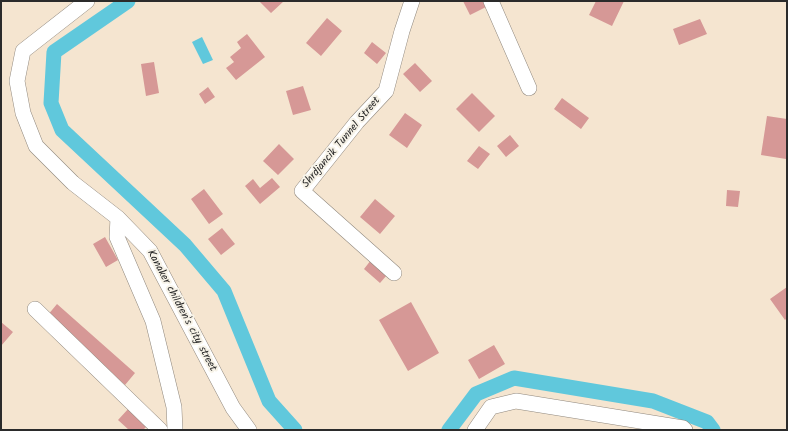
<!DOCTYPE html>
<style>
body{margin:0}
#map{position:relative;width:788px;height:431px;overflow:hidden;background:#f5e5d0;font-family:Kalam,sans-serif}
canvas{display:block}
.frame{position:absolute;inset:0;border:2px solid #2b2b2b;pointer-events:none}
</style>
<div id="map">
<canvas width="788" height="431"></canvas>
<div class="frame"></div>
</div>
<script>
const ctx = document.querySelector('canvas').getContext('2d');
ctx.lineJoin = 'round';
function fill(path, color) { ctx.fillStyle = color; ctx.fill(path, 'evenodd'); }
const toPath = rows => new Path2D(rows.map(r => 'M' + r).join(''));
function trace(path, color, width, dash) { ctx.strokeStyle = color; ctx.lineWidth = width; ctx.lineCap = dash ? 'butt' : 'round'; ctx.setLineDash(dash || []); ctx.stroke(path); }
function write(font, color, halo, rows, align = 'center') {
  ctx.font = font + ' Kalam,sans-serif'; ctx.lineWidth = 4; ctx.setLineDash([]); ctx.textBaseline = 'middle'; ctx.strokeStyle = halo; ctx.fillStyle = color; for (const [text, x, y, turn = 0] of rows) {
    ctx.save(); ctx.translate(x, y); ctx.rotate((+turn || 0) * Math.PI / 180); ctx.textAlign = isNaN(turn) ? turn : align; if (halo) ctx.strokeText(text, 0, 0); ctx.fillText(text, 0, 0); ctx.restore();
  }
}
fill(toPath([
 [202,37,213,60,203,64,192,42]
]), '#60c8dc');
trace(toPath([
 [128,1,54,52,51,103,62,130,185,245,224,291,269,401,295,430],
 [449,430,476,394,514,378,653,401,707,422,713,430]
]), '#60c8dc', 15);
fill(toPath([
 [259,1,284,1,271,13],
 [463,1,485,1,488,6,470,15],
 [596,1,624,1,612,26,589,15],
 [327,18,342,31,321,56,306,43],
 [700,19,707,34,679,45,673,29],
 [247,34,265,57,236,80,226,68,234,62,230,57,241,48,237,42],
 [372,42,386,53,377,64,364,53],
 [154,62,159,93,146,96,141,64],
 [415,63,432,81,420,92,403,74],
 [303,86,311,110,293,115,286,91],
 [208,87,215,97,205,104,199,94],
 [472,93,495,116,479,132,456,109],
 [562,98,589,118,581,129,554,109],
 [405,113,422,125,407,148,389,135],
 [767,116,787,119,786,159,761,155],
 [510,135,519,146,506,157,497,146],
 [279,144,294,159,278,175,263,161],
 [479,146,490,154,478,169,467,161],
 [272,178,280,187,260,204,245,186,253,179,260,188],
 [204,189,223,214,209,224,191,199],
 [727,190,740,191,738,207,726,206],
 [375,199,395,216,380,234,360,217],
 [222,228,235,244,221,255,208,239],
 [105,237,118,260,106,267,93,244],
 [371,260,387,275,380,283,364,269],
 [787,287,787,318,785,320,770,299],
 [411,302,439,353,408,371,379,320],
 [57,304,135,373,125,385,47,316],
 [1,322,13,332,1,346],
 [494,345,505,364,479,379,468,360],
 [129,408,148,425,143,430,129,430,118,420]
]), '#d69896');
const minor = toPath([
 [87,1,23,51,17,81,23,113,36,146,73,183,118,218,150,251,233,408,249,430],
 [491,1,529,88],
 [118,218,117,237,153,321,174,407,175,430],
 [394,273,302,191,357,122,386,91,402,31,412,1],
 [35,309,160,430],
 [475,430,491,407,516,401,683,428,685,430]
]);
trace(minor, '#90887e', 16);
trace(minor, '#fff', 15);
write('11px', '#2b2b2b', '#f7f3e8', [
 ["Shrdjancik Tunnel Street",342,143,-50],
 ["Kanaker children's city street",181,311,62]
]);
</script>
